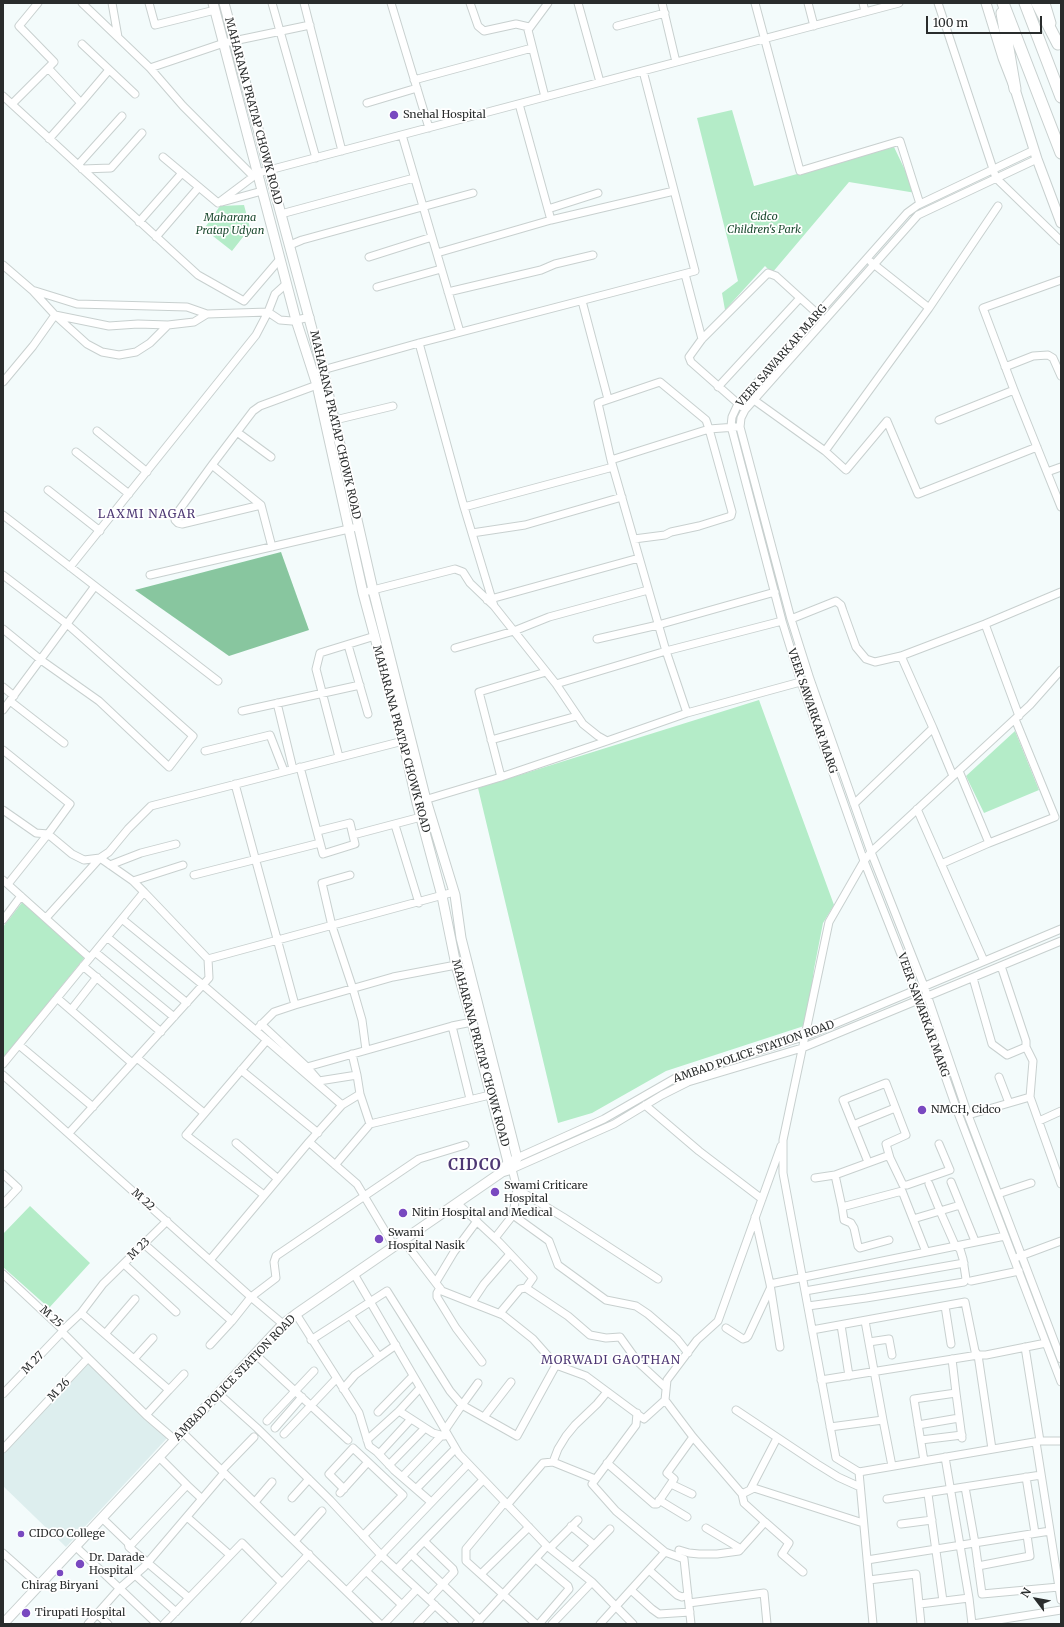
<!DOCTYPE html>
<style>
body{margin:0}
#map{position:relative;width:1064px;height:1627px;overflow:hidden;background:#f3fbfb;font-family:Merriweather,serif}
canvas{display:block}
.frame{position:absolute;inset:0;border:4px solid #292c2c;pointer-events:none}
.north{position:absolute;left:1016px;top:1579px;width:40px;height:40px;-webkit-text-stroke:3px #fff;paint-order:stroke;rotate:302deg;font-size:11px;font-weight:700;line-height:16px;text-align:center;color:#292c2c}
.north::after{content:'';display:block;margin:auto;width:14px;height:18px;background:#292c2c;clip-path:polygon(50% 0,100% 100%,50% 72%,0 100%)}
.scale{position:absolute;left:926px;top:16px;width:116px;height:18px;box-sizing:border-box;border:2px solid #292c2c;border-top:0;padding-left:5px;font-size:12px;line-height:14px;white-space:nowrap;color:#292c2c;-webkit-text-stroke:3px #fff;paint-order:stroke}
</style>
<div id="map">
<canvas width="1064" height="1627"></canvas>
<div class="frame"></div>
<div class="north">N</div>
<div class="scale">100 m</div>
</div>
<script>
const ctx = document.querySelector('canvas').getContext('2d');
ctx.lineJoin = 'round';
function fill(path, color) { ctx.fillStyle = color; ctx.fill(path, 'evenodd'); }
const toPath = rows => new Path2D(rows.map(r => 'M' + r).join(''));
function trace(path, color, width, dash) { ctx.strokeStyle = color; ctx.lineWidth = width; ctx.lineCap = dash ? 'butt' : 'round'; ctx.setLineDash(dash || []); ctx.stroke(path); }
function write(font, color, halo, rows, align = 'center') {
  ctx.font = font + ' Merriweather,serif'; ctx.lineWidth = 3.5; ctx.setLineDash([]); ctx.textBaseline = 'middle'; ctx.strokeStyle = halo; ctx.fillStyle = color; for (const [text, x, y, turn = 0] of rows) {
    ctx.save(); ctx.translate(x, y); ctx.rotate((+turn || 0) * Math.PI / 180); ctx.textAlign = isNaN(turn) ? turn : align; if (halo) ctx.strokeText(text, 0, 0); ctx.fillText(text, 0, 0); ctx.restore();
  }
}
fill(toPath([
 [89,1362,169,1436,66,1547,3,1486,3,1453]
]), '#dee');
fill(toPath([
 [732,110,754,186,894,147,916,193,849,182,772,273,765,266,725,310,722,293,738,281,697,118],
 [244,205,250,228,232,251,204,229,220,206],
 [759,700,834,905,823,923,814,969,807,1025,666,1071,592,1113,558,1123,478,788],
 [1015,731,1039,790,984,813,966,776],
 [24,900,85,957,3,1059,3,927],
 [30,1206,90,1263,49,1308,3,1267,3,1234]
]), '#b4ecc8');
fill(toPath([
 [281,552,309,630,229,656,135,590]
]), '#88c69f');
const minor = toPath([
 [82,3,150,68],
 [112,3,118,37],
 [149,3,155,25,215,10],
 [272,3,316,158],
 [304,3,342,151],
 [391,3,429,128],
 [470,3,478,26,484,31,516,24,529,27],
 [578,3,600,82],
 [662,3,676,62],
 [755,3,800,171,900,141,920,204],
 [808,3,814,26],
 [863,3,865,12],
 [938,3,996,178,1061,241],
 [617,26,665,13],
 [82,44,135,94],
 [48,68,81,103,49,139],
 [414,80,532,48],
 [3,96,198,275,244,301,280,259],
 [545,97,528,30,548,3],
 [81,103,109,70],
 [367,103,417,88],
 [12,104,54,62,19,26,38,3],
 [402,135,460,332],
 [1034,150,918,205,907,213,738,404,732,417,731,426,782,621,801,682,864,861,915,990,958,1113,1061,1382],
 [163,157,218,203],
 [1037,159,918,215,745,410,741,418,740,427,791,619,810,679,871,852,924,986,968,1115,1061,1359],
 [78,165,122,116],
 [82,169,111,168,142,133],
 [253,176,183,106,150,68,224,43,310,25],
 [222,202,262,191],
 [218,203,258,173,899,3],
 [548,209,598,193],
 [281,214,414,178],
 [551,220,674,191],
 [139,222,182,173],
 [156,237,199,187],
 [290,245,302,240,473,193],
 [437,253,551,220,519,104],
 [369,257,432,237],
 [871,262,929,308],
 [3,265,32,290,55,315,87,344,102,352,119,355,136,352,150,343,168,325,194,322,207,314,268,312,280,320,292,321,310,317],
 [685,274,702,339],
 [1061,280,983,308,1014,390,1061,507],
 [377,287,441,269],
 [32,290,77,304,187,307,207,314],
 [448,292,541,270,555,264,593,255],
 [582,301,608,399],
 [419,343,464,507,494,606],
 [1005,367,1033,356,1048,355,1053,358,1061,376],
 [319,371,419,343,695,271,643,71],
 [3,382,33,346,55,315,109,326,138,324,168,325],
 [718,387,800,298],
 [754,400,825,451,929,308,998,206],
 [742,407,691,362,689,357,702,339,768,273,776,276,820,316],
 [335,420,393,406],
 [939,420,1014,390],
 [736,427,709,429,706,420,660,382,598,403,611,460,666,651,687,713,804,681],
 [97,431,147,472],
 [237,432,271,457],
 [825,451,846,470,887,421,918,494,1037,447],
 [76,452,129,494],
 [611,460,709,429,732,512,731,516,699,526,671,532,665,535,634,539],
 [212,465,261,505,272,547],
 [1047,472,1061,467],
 [48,490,100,531],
 [261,505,182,524,178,523,175,520,175,516,212,465,253,411,260,406,317,385],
 [464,507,613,467],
 [3,515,218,681],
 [472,533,525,525,622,497],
 [70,567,256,335,268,312,275,294,286,284],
 [3,575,67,624,193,736,169,767,99,701,41,660,3,629],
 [150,575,353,528],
 [369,591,455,569,463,572,470,583,494,606,556,684,666,651,782,621],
 [487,600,639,558],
 [791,619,836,601,841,605,843,611,856,647,866,659,875,662,901,656,985,624,1061,592],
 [985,624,1019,716],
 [597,639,658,625,775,592],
 [348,645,368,714],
 [455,648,514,631,549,617,648,590],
 [1061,670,1030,705,871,852,864,861,829,922,783,1140,783,1173,836,1458,859,1472,1040,1441,1061,1441],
 [556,684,583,724,598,736,607,741,687,713],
 [3,687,14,696],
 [10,701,64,743],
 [277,703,293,769],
 [3,710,95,586],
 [242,711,360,685],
 [933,728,953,776],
 [491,740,577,716],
 [3,750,70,804,48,834,72,854,84,860,100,858],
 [205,751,270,735,284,771],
 [339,757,316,669,320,653,375,636],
 [300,767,323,854,355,844,350,823,318,831],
 [501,777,479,692,546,672],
 [235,784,295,1005,393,977,456,965],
 [421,801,501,777,607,741],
 [854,804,933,728,901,656],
 [917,809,984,961],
 [3,810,36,833,48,834],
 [395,825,419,903],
 [353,835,421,817],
 [989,843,1055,817,1015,719],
 [941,864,989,843,959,771],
 [110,865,141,853,176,844],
 [194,875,320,843],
 [350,875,322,883,332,926,353,989,362,1020,366,1050],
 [3,880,90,958],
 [133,881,183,865],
 [8,884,48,834],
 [144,892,133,881,100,858,109,852,128,829,151,806,407,740],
 [46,918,100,858],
 [122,919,203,985,342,1105,309,1142],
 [3,920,21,896],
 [107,937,187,1003],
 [95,952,174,1017],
 [83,966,161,1032],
 [1001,966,1026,1041,1026,1047,1033,1061,1030,1097],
 [973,978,992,1044,1007,1055,1026,1047],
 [57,998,132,1063],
 [71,1010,97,977],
 [261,1024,307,1067,319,1081,357,1075,360,1094],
 [452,1026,470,1099],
 [259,1027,274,1012,295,1005],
 [19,1045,93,1107],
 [352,1054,357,1075],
 [137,1058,204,1113],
 [3,1064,144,892,208,959,454,892],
 [307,1067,452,1026,472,1022],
 [241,1070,318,1133],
 [3,1075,251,1297,283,1324],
 [999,1077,1009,1103],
 [342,1105,360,1094,370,1124,494,1094],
 [645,1105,699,1151,762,1199],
 [968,1115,1030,1097,1061,1184],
 [1039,1121,1061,1111],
 [853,1125,895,1108],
 [69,1133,209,978,208,959],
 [236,1143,278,1179],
 [781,1146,718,1321,697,1340,667,1380,665,1400,693,1437,742,1494,754,1488,863,1523],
 [868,1162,843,1100,886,1083,906,1135,886,1144,890,1158],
 [335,1165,370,1124],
 [512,1169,614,1124,662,1095,688,1082,802,1048,1061,941],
 [3,1174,18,1188,3,1204],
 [835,1175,887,1156,890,1158,903,1185,907,1185,950,1170,939,1144],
 [815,1178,835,1175,842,1207],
 [951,1182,975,1241],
 [517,1189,563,1217,658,1279],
 [998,1194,1031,1183],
 [264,1195,186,1135,267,1040],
 [457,1203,499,1242,533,1278,526,1288,568,1316,590,1335,606,1338,620,1337,638,1362,666,1388],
 [755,1217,770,1284,780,1347],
 [913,1219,940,1211,929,1184],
 [495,1238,513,1215],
 [403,1240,442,1291,503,1315,533,1339,556,1365,586,1376,644,1419,665,1400],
 [889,1240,860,1248,858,1246,854,1228,851,1223,844,1220,842,1207,902,1191,926,1252],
 [144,1244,232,1321,210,1345],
 [1018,1257,1061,1241],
 [210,1260,309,1142,357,1184,394,1246],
 [124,1264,176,1312],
 [3,1274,63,1330,81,1313,103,1284,167,1221],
 [354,1274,459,1454,547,1546,592,1582,633,1624],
 [971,1281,1019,1271],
 [436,1282,454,1252,477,1221],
 [770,1284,1005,1236],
 [440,1288,437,1293,437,1297,456,1328,482,1362],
 [805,1291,964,1263],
 [472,1302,484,1284,510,1254],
 [808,1306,866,1298,964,1282,966,1279,963,1259,960,1249,955,1245,940,1211,960,1205],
 [945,1306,951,1344],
 [81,1313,169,1390,146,1415],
 [500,1313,520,1289,526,1288],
 [296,1314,359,1413,369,1446,377,1452,394,1470,431,1502],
 [232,1321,251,1297,276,1278,274,1262,276,1256,419,1159,465,1145],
 [865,1321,883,1420],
 [841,1325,849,1376],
 [726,1328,743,1339,746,1338,748,1336,770,1289],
 [812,1330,965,1302,975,1351,978,1355,986,1355,1046,1343],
 [105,1334,135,1299],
 [311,1340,387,1291,450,1391,462,1405,478,1383],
 [869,1342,889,1339,892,1355],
 [1025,1347,1040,1441],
 [688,1353,677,1339,648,1314,636,1306,606,1300,558,1265,549,1241,513,1215,517,1189,512,1169,508,1162,604,1119,679,1076,806,1036,1061,929],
 [255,1354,348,1440],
 [379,1357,396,1345],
 [88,1358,146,1415,175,1440],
 [134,1359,153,1338],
 [821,1380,978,1355,992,1449],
 [343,1389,355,1375,379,1357,350,1315],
 [169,1390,184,1374],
 [218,1393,257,1428,330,1500,381,1555,455,1624],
 [956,1393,962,1438],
 [3,1394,62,1332],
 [736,1410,817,1464,838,1477,860,1487],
 [399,1411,433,1433,444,1436],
 [378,1412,413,1376],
 [637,1413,636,1425,592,1484,616,1511,665,1552],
 [484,1417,511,1382],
 [267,1421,314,1371],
 [918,1425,959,1418],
 [830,1427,883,1420,892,1466],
 [275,1428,302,1397],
 [445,1430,462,1405,517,1436,556,1365],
 [182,1432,380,1624],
 [284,1434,336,1379],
 [367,1440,399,1411,420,1388],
 [921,1440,962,1435],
 [1036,1442,1061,1600],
 [3,1449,88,1358,62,1332,63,1330],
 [379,1454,411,1419],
 [945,1457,969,1598,972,1624],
 [924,1461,914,1399,956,1393,952,1359],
 [553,1462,558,1449,566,1436,575,1425,597,1404,607,1392],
 [607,1463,654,1504,657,1504,674,1479,667,1473,693,1437],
 [389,1465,425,1428],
 [222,1470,254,1437],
 [859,1472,873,1624],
 [402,1477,442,1435],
 [1026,1477,1035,1533],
 [671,1484,692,1494],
 [187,1485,202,1499],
 [965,1487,975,1543,982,1594,1059,1587],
 [344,1489,329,1474,353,1448,368,1462],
 [416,1489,455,1449],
 [750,1490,777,1438],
 [340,1493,368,1462,403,1495,363,1536],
 [928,1494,943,1601],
 [292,1498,309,1479],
 [887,1499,1041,1475],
 [659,1500,687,1517],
 [255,1502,272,1482],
 [505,1502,466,1549,466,1561,536,1624],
 [507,1505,543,1463,553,1462,595,1479],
 [187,1517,230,1555],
 [102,1518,128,1543,129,1547,189,1598],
 [765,1522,789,1543,782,1554,803,1572],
 [901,1524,932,1520],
 [571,1526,594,1545],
 [706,1528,741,1549],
 [295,1541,322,1511],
 [424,1541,453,1569,454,1572,429,1599],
 [75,1546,157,1624],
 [129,1547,187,1485,159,1457],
 [550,1548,578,1520],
 [679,1550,689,1553,699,1554,717,1554,739,1551,765,1522,744,1503,742,1494],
 [3,1553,39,1585],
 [411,1554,480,1620],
 [536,1559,568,1586,569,1589,539,1624],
 [867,1560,1050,1531],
 [978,1566,1030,1556,1027,1535],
 [573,1567,610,1529],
 [397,1569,483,1480],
 [649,1570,677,1595,682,1597,688,1595],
 [366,1571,402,1605],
 [481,1574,529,1527],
 [135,1575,176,1612],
 [869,1580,916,1574,921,1624],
 [631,1590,652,1609,659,1614,690,1612],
 [347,1591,468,1464],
 [689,1603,764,1593,767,1624],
 [920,1604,969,1598],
 [88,1624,97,1614],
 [108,1624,97,1614,120,1588,144,1567,224,1473],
 [164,1624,242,1543,282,1583],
 [244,1624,309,1554],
 [384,1624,417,1589],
 [417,1624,435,1605],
 [476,1624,547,1546],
 [552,1624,592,1582],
 [600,1624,665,1552,684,1559,691,1624],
 [973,1624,1061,1610]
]);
const major = toPath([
 [224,3,323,370,373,590,426,800,455,895,461,938,517,1158,512,1169,502,1172],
 [986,3,1003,58,1015,89,1037,159,1061,223],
 [1045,3,1051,23],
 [3,1624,283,1324,296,1314,502,1172,508,1162,472,1022,456,965,442,896,417,803,403,741,363,593,317,385,296,320,213,3]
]);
const highway = toPath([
 [1003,3,1061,153],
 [1025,3,1061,97],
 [1037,3,1058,44],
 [1002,13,1015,89]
]);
trace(minor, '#c8d0cf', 9);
trace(major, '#c8d0cf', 11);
trace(highway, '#c8d0cf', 13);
trace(minor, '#fff', 7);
trace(major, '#fff', 9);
trace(highway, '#fff', 11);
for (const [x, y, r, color] of [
 [394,115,5,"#7949c0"],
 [922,1110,5,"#7949c0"],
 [495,1192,5,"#7949c0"],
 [403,1213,5,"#7949c0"],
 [379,1239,5,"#7949c0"],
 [21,1534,4,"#7949c0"],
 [80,1564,5,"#7949c0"],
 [60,1573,4,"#7949c0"],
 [26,1613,5,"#7949c0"]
]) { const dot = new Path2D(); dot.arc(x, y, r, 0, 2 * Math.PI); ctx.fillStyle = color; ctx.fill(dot); trace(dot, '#fff', 1.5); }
write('11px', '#292c2c', '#fff', [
 ["MAHARANA PRATAP CHOWK ROAD",253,111,75],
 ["VEER SAWARKAR MARG",782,356,-49],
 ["MAHARANA PRATAP CHOWK ROAD",335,425,77],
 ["VEER SAWARKAR MARG",812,711,71],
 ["MAHARANA PRATAP CHOWK ROAD",401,739,75],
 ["VEER SAWARKAR MARG",923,1015,70],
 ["AMBAD POLICE STATION ROAD",754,1052,-19],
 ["MAHARANA PRATAP CHOWK ROAD",480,1053,75],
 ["M 22",143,1200,42],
 ["M 23",139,1249,-45],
 ["M 25",51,1317,41],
 ["M 27",33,1363,-46],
 ["AMBAD POLICE STATION ROAD",235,1378,-46],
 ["M 26",59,1390,-47]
]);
write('11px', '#292c2c', '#fff', [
 ["Snehal Hospital",403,115],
 ["NMCH, Cidco",931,1110],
 ["Swami Criticare",504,1186],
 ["Hospital",504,1199],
 ["Nitin Hospital and Medical",412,1213],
 ["Swami",388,1233],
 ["Hospital Nasik",388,1246],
 ["CIDCO College",29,1534],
 ["Dr. Darade",89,1558],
 ["Hospital",89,1571],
 ["Chirag Biryani",60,1586,"center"],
 ["Tirupati Hospital",35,1613]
], 'left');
write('italic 11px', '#1b4a2f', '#fff', [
 ["Cidco",764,217],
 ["Children's Park",764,230],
 ["Maharana",230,218],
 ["Pratap Udyan",230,231]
]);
ctx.letterSpacing = '1px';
write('12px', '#4d3874', '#fff', [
 ["LAXMI NAGAR",147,515],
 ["MORWADI GAOTHAN",611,1361]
]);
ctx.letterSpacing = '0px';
ctx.letterSpacing = '1px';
write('bold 15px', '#4d3874', '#fff', [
 ["CIDCO",475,1166]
]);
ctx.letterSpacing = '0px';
</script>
